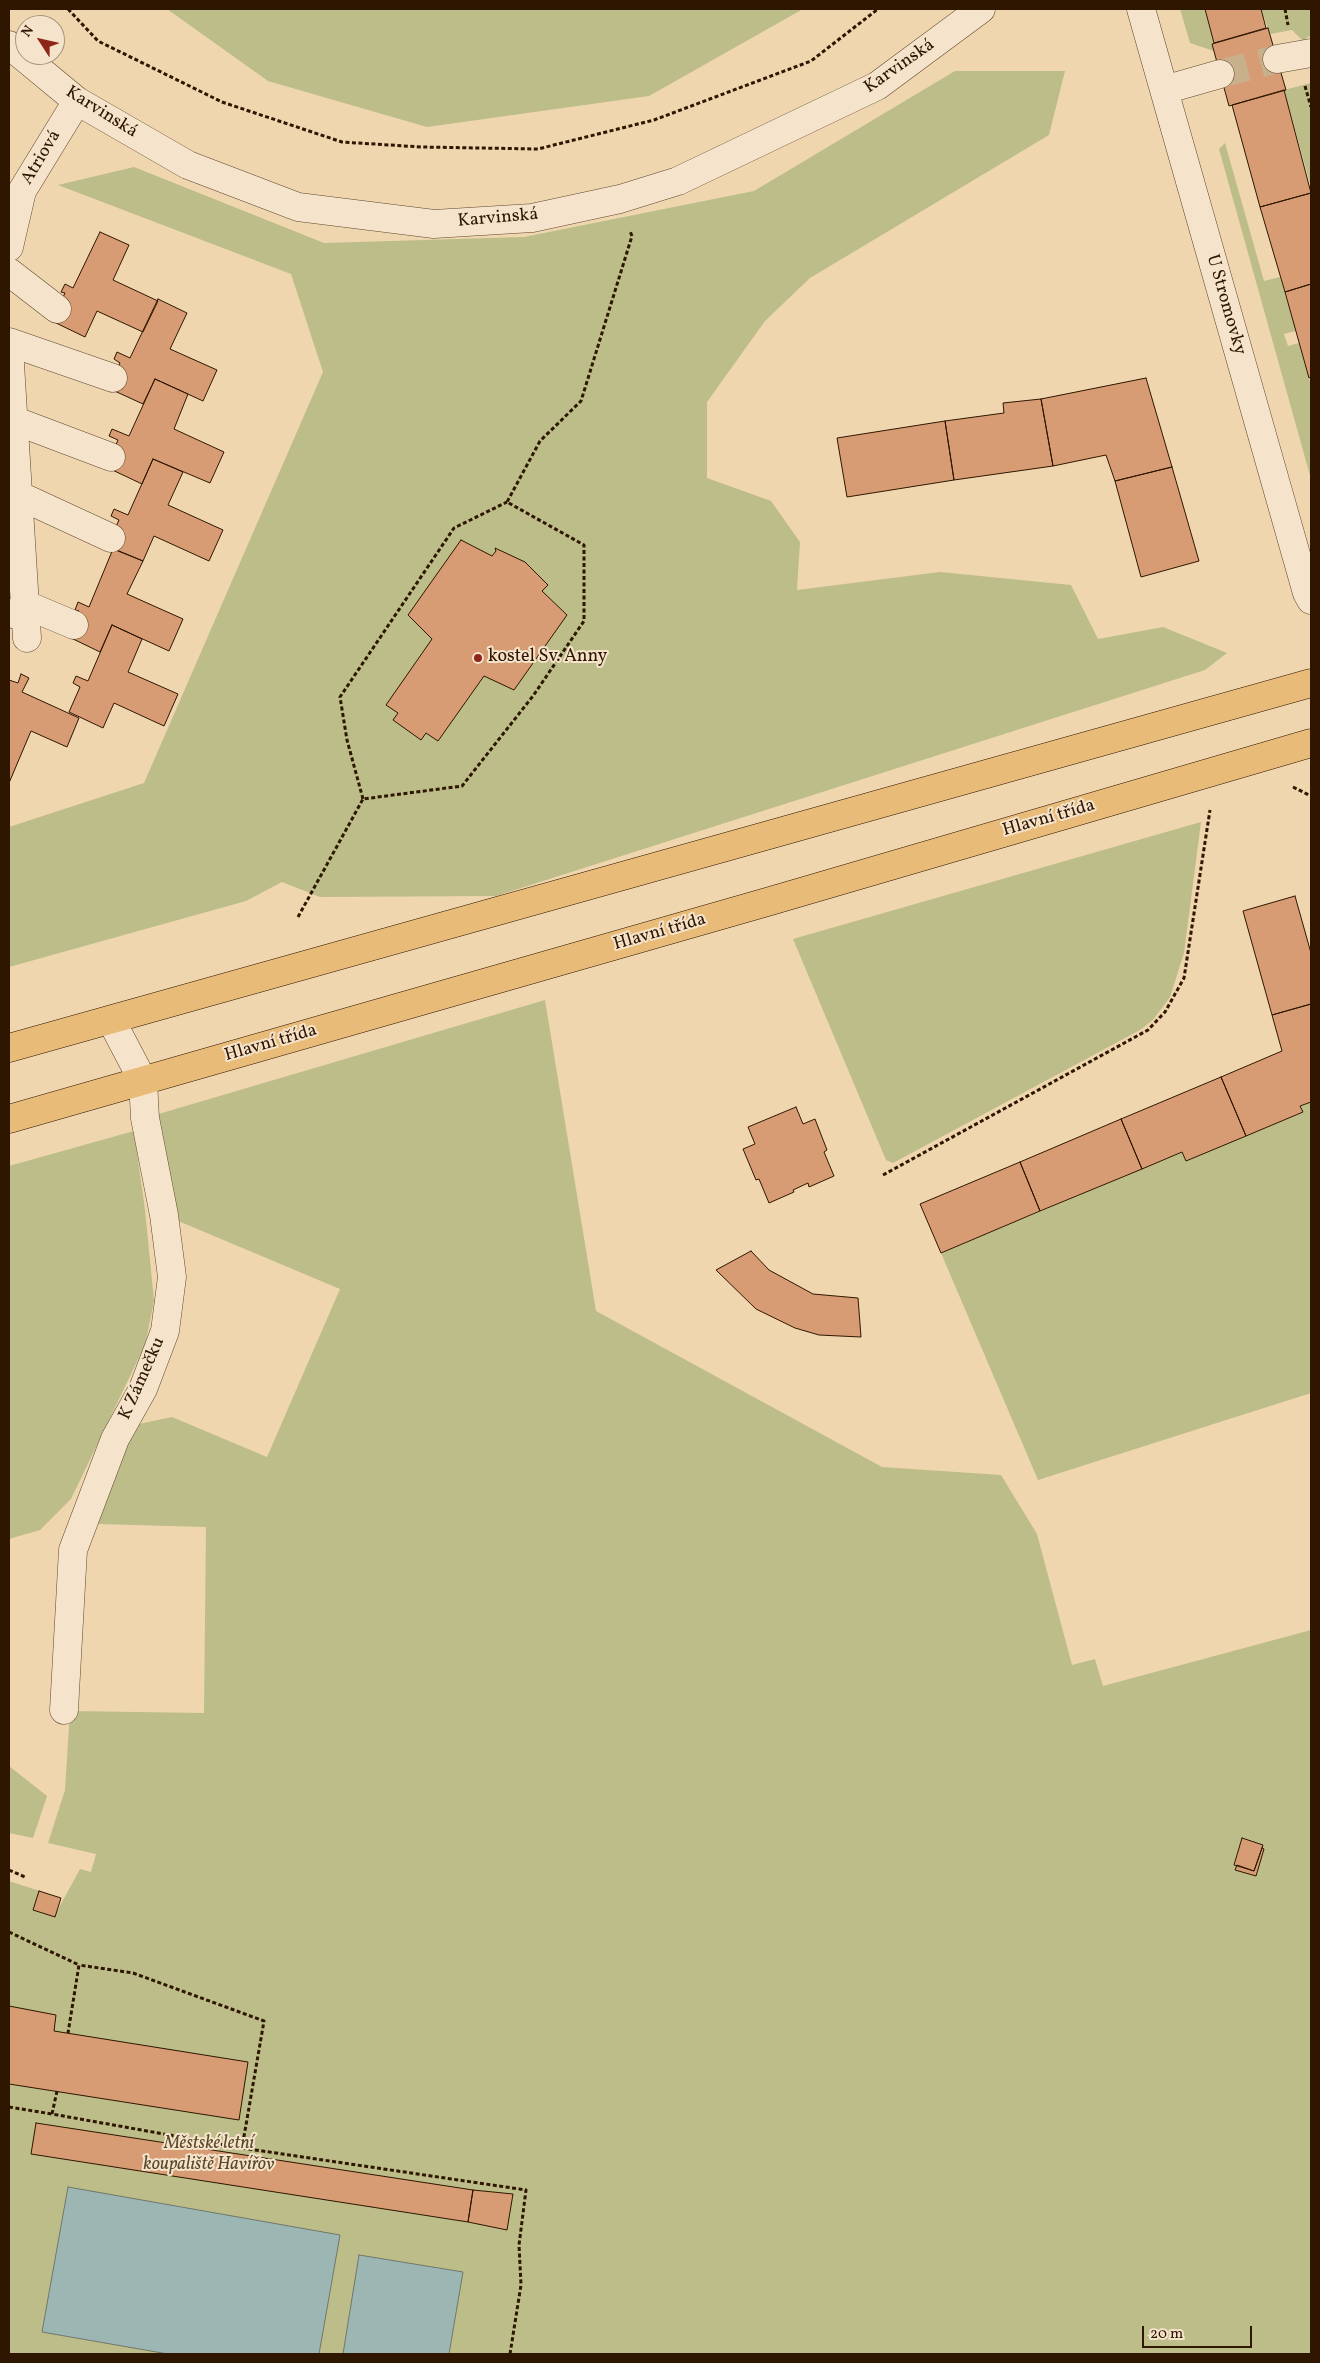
<!DOCTYPE html>
<meta charset="utf-8">
<style>
body{margin:0}
#map{position:relative;width:1320px;height:2363px;overflow:hidden;background:#efd6af;font-family:Vollkorn,serif}
canvas{display:block}
.frame{position:absolute;inset:0;border:10px solid #2e1600;pointer-events:none}
.north{position:absolute;left:15px;top:15px;width:50px;height:50px;box-sizing:border-box;background:#f5e4cb;border:1px solid #a5927a;border-radius:50%;rotate:305deg;font-size:14px;font-weight:700;line-height:20px;text-align:center;color:#2e1600}
.north::after{content:'';display:block;margin:auto;width:18px;height:22px;background:#8f2418;clip-path:polygon(50% 0,100% 100%,50% 72%,0 100%)}
.scale{position:absolute;left:1142px;top:2326px;width:110px;height:22px;box-sizing:border-box;border:2px solid #2e1600;border-top:0;padding-left:6px;font-size:15px;line-height:18px;white-space:nowrap;color:#2e1600;-webkit-text-stroke:4px #f5e4cb;paint-order:stroke}
</style>
<div id="map">
<canvas width="1320" height="2363"></canvas>
<div class="frame"></div>
<div class="north">N</div>
<div class="scale">20 m</div>
</div>
<script>
const ctx = document.querySelector('canvas').getContext('2d');
ctx.lineJoin = 'round';
function fill(path, color) { ctx.fillStyle = color; ctx.fill(path, 'evenodd'); }
const toPath = rows => new Path2D(rows.map(r => 'M' + r).join(''));
function trace(path, color, width, dash) { ctx.strokeStyle = color; ctx.lineWidth = width; ctx.lineCap = dash ? 'butt' : 'round'; ctx.setLineDash(dash || []); ctx.stroke(path); }
function write(font, color, halo, rows, align = 'center') {
  ctx.font = font + ' Vollkorn,serif'; ctx.lineWidth = 4; ctx.setLineDash([]); ctx.textBaseline = 'middle'; ctx.strokeStyle = halo; ctx.fillStyle = color; for (const [text, x, y, turn = 0] of rows) {
    ctx.save(); ctx.translate(x, y); ctx.rotate((+turn || 0) * Math.PI / 180); ctx.textAlign = isNaN(turn) ? turn : align; if (halo) ctx.strokeText(text, 0, 0); ctx.fillText(text, 0, 0); ctx.restore();
  }
}
fill(toPath([
 [167,9,803,9,649,96,427,127,268,81],
 [1180,9,1205,9,1214,43,1212,44,1214,51,1190,43],
 [1261,9,1311,9,1311,35,1303,41,1292,30,1270,34],
 [955,71,1065,71,1049,135,810,278,765,321,707,402,707,478,771,501,800,542,797,590,940,572,1071,585,1098,639,1163,627,1227,653,1205,670,496,896,320,897,282,882,246,901,9,967,9,827,144,783,323,372,291,274,58,185,134,167,324,243,524,237,754,191],
 [1311,83,1311,187,1284,90],
 [1225,143,1264,281,1280,277,1296,331,1284,334,1288,346,1299,343,1311,386,1311,479,1219,149],
 [1201,822,1184,953,1170,997,1153,1020,1140,1030,893,1163,886,1160,793,939],
 [545,1000,596,1311,882,1467,1001,1475,1037,1534,1072,1665,1095,1659,1103,1686,1311,1630,1311,2354,9,2354,9,1881,61,1898,56,1913,80,1869,91,1872,96,1854,48,1843,65,1790,70,1711,204,1713,206,1527,97,1524,120,1459,139,1424,172,1417,267,1457,340,1289,164,1215,145,1118],
 [1311,1102,1311,1393,1038,1480,941,1253,1182,1152,1186,1161,1302,1112,1300,1106],
 [134,1131,145,1210,154,1301,145,1345,71,1499,40,1530,9,1539,9,1166],
 [9,1766,47,1796,33,1838,9,1833]
]), '#bcbd88');
const water = toPath([
 [68,2187,340,2235,319,2354,168,2354,42,2332,68,2187],
 [359,2255,463,2272,449,2354,343,2354,359,2255]
]);
fill(water, '#9cb7b3');
trace(water, '#70776b', 1);
const building = toPath([
 [1205,9,1261,9,1266,28,1214,43,1205,9],
 [1268,28,1286,90,1229,106,1212,44,1268,28],
 [1284,90,1311,193,1260,207,1232,105,1284,90],
 [1311,193,1311,284,1285,292,1260,207,1311,193],
 [100,232,129,245,113,280,158,301,143,332,97,311,85,337,52,321,65,293,61,292,65,284,73,288,100,232],
 [1311,284,1311,377,1309,378,1285,292,1311,284],
 [158,299,187,313,170,349,217,370,203,401,155,379,143,404,108,388,120,363,114,359,117,352,130,358,158,299],
 [1146,378,1172,467,1115,481,1106,455,1053,466,1041,399,1146,378],
 [155,379,188,394,174,429,224,452,210,483,153,459,142,484,106,467,118,440,109,436,112,429,129,436,155,379],
 [1041,399,1053,466,954,480,945,421,1004,413,1003,403,1041,399],
 [945,421,954,480,847,497,837,438,945,421],
 [153,459,183,472,168,505,223,530,209,561,154,536,143,561,107,546,119,520,111,516,114,509,128,515,153,459],
 [1172,467,1199,561,1141,577,1115,481,1172,467],
 [461,540,492,556,496,551,495,548,525,562,548,585,542,591,567,615,514,690,484,676,438,741,426,733,421,740,393,720,398,713,386,705,432,639,408,615,461,540],
 [113,549,143,561,127,594,183,619,169,651,112,625,100,652,69,637,79,611,75,610,78,602,89,607,113,549],
 [112,625,142,639,128,672,178,694,164,726,114,703,103,728,69,712,80,687,73,683,76,676,88,681,112,625],
 [21,674,29,678,22,692,79,718,67,747,31,731,9,783,9,680,18,683,21,674],
 [1295,896,1311,953,1311,1004,1272,1015,1243,911,1295,896],
 [1311,1004,1311,1102,1300,1106,1303,1112,1246,1136,1221,1077,1282,1051,1272,1015,1311,1004],
 [1221,1077,1246,1136,1186,1161,1182,1152,1142,1169,1121,1119,1221,1077],
 [796,1107,803,1124,815,1119,827,1150,824,1152,834,1176,809,1187,808,1183,793,1190,794,1192,769,1203,759,1179,756,1180,743,1149,755,1144,748,1127,796,1107],
 [1121,1119,1142,1169,1040,1211,1020,1162,1121,1119],
 [1020,1162,1040,1211,941,1253,920,1204,1020,1162],
 [751,1251,769,1270,813,1294,858,1298,861,1337,819,1335,795,1328,756,1309,716,1270,751,1251],
 [1242,1838,1263,1845,1254,1871,1234,1865,1242,1838],
 [1262,1848,1264,1849,1256,1876,1235,1870,1237,1865,1254,1871,1262,1848],
 [39,1891,61,1898,55,1917,33,1910,39,1891],
 [9,2006,56,2015,54,2031,248,2062,239,2120,9,2084,9,2006],
 [36,2123,473,2190,468,2222,31,2154,36,2123],
 [473,2190,513,2194,507,2230,468,2222,473,2190]
]);
fill(building, '#d79c74');
trace(building, '#2e1600', 1);
trace(toPath([
 [1220,74,1277,59]
]), '#c8b08c', 28, [28, 14]);
const street = toPath([
 [1141,9,1307,593,1311,600],
 [9,45,77,101,188,165,298,207,434,224,532,218,620,199,678,181,877,86,981,9],
 [1277,59,1311,53],
 [1164,90,1220,74],
 [9,247,22,191,77,101],
 [9,272,57,309],
 [9,342,113,378],
 [9,348,27,638],
 [9,429,13,420,111,457],
 [12,508,18,495,111,538],
 [16,615,24,604,74,625],
 [64,1710,73,1550,115,1439,143,1389,165,1331,172,1277,164,1215,145,1118,143,1081,111,1020]
]);
const primary = toPath([
 [9,1048,1311,683],
 [9,1119,767,902,1311,743]
]);
trace(street, '#5e462c', 29);
trace(primary, '#2e1600', 29);
trace(toPath([
 [68,9,98,41,222,102,342,142,421,147,538,149,654,120,811,61,878,9],
 [1285,9,1288,25],
 [1305,86,1311,107],
 [1293,787,1311,796],
 [363,799,347,740,340,697,454,528,507,502],
 [298,917,363,799,462,786,533,696,584,621,584,545,507,502,540,441,581,401,632,236,630,231],
 [883,1175,1148,1030,1165,1012,1184,978,1210,810],
 [9,1870,25,1877],
 [9,1932,79,1965,68,2033],
 [57,2091,52,2114,242,2148,264,2021,133,1973,79,1965],
 [9,2107,52,2114],
 [242,2148,526,2190,519,2245,521,2285,510,2354]
]), '#2e1600', 3, [4, 2.5]);
trace(street, '#f5e4cb', 28);
trace(primary, '#e8bb78', 28);
for (const [x, y, r, color] of [
 [478,658,5,"#8f2418"]
]) { const dot = new Path2D(); dot.arc(x, y, r, 0, 2 * Math.PI); ctx.fillStyle = color; ctx.fill(dot); trace(dot, '#f5e4cb', 2); }
write('18px', '#2e1600', '#f5e4cb', [
 ["Karvinská",900,67,-35],
 ["Karvinská",101,113,32],
 ["Atriová",42,158,-59],
 ["Karvinská",498,219,-5],
 ["U Stromovky",1225,305,74],
 ["Hlavní třída",1049,819,-16],
 ["Hlavní třída",660,933,-16],
 ["Hlavní třída",271,1044,-16],
 ["K Zámečku",143,1379,-66]
]);
write('18px', '#2e1600', '#f5e4cb', [
 ["kostel Sv. Anny",488,658]
], 'left');
write('italic 18px', '#594829', '#f5e4cb', [
 ["Městské letní",209,2145],
 ["koupaliště Havířov",209,2166]
]);
</script>
